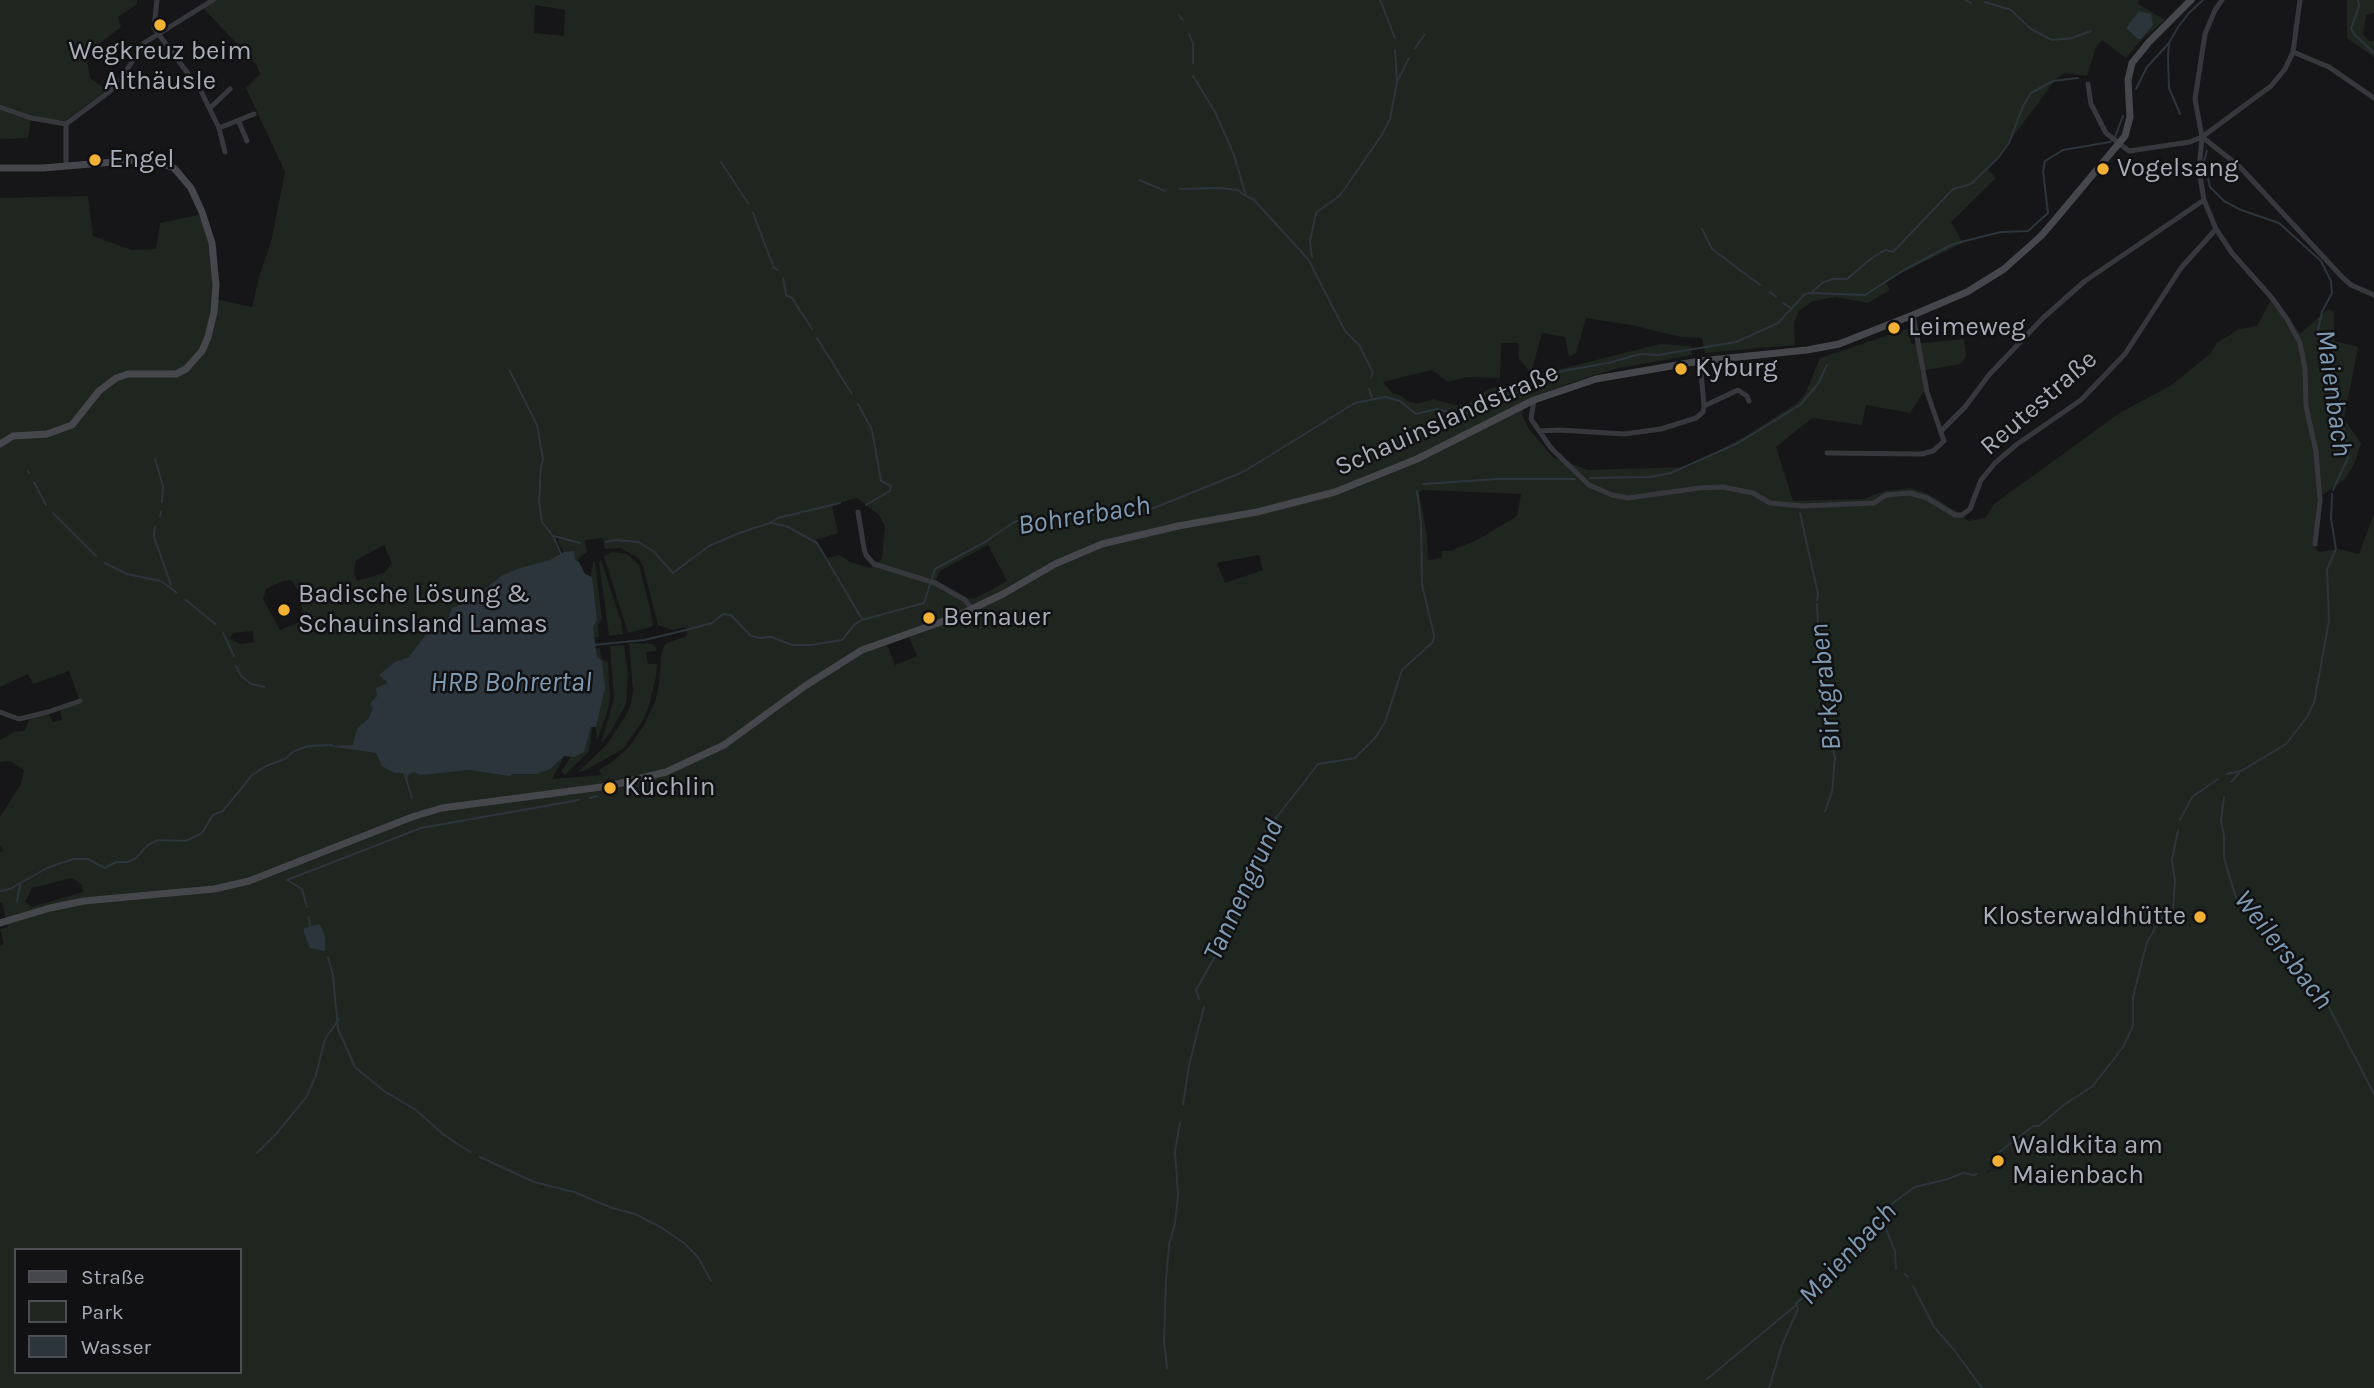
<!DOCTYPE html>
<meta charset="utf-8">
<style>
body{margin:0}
#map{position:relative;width:2374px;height:1388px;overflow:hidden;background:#161618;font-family:Karla,sans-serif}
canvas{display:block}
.legend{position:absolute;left:14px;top:1248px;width:228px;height:126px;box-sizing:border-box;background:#111113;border:2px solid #4d4f55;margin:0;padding:9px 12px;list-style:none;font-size:21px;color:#a8adb8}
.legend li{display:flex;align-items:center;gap:14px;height:35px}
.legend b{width:35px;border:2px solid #4d4f55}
</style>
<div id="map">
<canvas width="2374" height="1388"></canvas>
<ul class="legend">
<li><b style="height:9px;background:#45474d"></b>Straße</li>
<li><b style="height:19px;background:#1e261f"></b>Park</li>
<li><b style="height:19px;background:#2c353c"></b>Wasser</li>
</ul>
</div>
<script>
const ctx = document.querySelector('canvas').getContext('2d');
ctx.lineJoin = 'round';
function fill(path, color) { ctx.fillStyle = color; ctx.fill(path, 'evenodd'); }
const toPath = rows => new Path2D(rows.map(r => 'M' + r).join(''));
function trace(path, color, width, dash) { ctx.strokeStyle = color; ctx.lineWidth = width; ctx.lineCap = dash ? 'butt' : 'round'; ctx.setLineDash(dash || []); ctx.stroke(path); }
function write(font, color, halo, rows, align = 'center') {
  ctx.font = font + ' Karla,sans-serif'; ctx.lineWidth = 5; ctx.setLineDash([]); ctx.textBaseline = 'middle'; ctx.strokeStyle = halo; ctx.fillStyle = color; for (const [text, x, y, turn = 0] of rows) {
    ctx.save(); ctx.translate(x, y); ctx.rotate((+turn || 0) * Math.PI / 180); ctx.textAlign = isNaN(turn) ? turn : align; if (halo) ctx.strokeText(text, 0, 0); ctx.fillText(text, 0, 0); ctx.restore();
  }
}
fill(toPath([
 [2015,1149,2017,1152,1986,1173,1989,1162,1995,1161]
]), '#222225');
fill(toPath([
 [0,0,137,0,137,4,118,17,121,27,86,54,90,78,107,90,65,121,31,120,28,138,0,139],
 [214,0,2139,0,2138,4,2165,20,2142,39,2126,58,2102,40,2096,47,2087,76,2064,73,2056,79,1988,170,1996,178,1951,222,1963,243,1895,276,1886,283,1890,290,1868,303,1836,297,1813,301,1799,311,1794,323,1795,345,1705,353,1702,338,1681,337,1631,325,1586,318,1576,353,1569,357,1565,337,1542,333,1531,373,1519,359,1518,343,1501,343,1500,378,1466,377,1448,382,1432,370,1383,382,1392,393,1401,396,1408,401,1417,404,1433,399,1458,406,1471,402,1487,390,1496,387,1515,387,1557,370,1660,344,1691,346,1692,355,1615,369,1576,381,1528,399,1522,415,1529,429,1553,457,1588,470,1689,467,1744,437,1797,403,1805,394,1820,358,1907,329,1912,344,1964,339,1966,356,1961,364,1920,371,1925,390,1910,413,1866,405,1862,425,1812,418,1776,447,1793,501,1864,499,1884,491,1910,488,1927,493,1962,515,1968,521,1985,518,1994,504,2121,412,2170,386,2210,354,2217,343,2239,329,2257,326,2272,298,2276,299,2300,334,2328,309,2334,312,2334,341,2358,347,2344,419,2361,443,2354,465,2344,480,2317,499,2313,545,2319,552,2339,549,2359,554,2374,514,2374,1388,0,1388,0,946,4,944,0,929,8,927,2,902,0,902,0,852,3,850,0,846,0,817,21,784,24,770,10,761,0,762,0,740,14,732,24,731,30,719,49,715,53,722,62,720,60,711,80,702,69,671,33,684,28,674,0,687,0,198,88,196,93,236,132,250,156,249,160,223,202,214,207,224,215,299,252,307,259,277,271,242,285,172,246,88,260,74,256,64,204,9],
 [535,5,565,10,564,36,534,33],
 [1424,490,1521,494,1517,516,1479,539,1451,551,1442,551,1441,558,1428,560,1427,536,1419,492],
 [857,498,878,514,885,526,882,559,870,568,850,562,840,555,827,558,816,540,838,533,832,505],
 [559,535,558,542,565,554,576,564,580,557,587,552,585,540,603,538,605,549,620,548,637,557,643,566,658,625,673,630,685,627,687,636,665,644,661,656,659,685,655,702,644,725,630,746,613,761,599,770,602,775,552,779,566,753,560,562,559,551,555,545,557,536],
 [384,545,392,563,384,573,357,581,354,573,356,560],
 [988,545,1007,581,974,599,967,598,936,580,940,571],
 [1259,555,1263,570,1225,583,1217,563],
 [285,580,292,581,299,592,304,620,280,630,263,599,266,589],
 [253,631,254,642,240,644,230,638,233,633],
 [909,637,917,656,895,665,887,645],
 [72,878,82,885,83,892,32,907,25,902,32,888],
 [2015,1150,2016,1152,1987,1173,1989,1162,1995,1161],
 [16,1250,240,1250,240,1372,16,1372],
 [2347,0,2374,0,2374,13,2366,15,2363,34,2369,41,2374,41,2374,57,2347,38],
 [613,552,627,554,639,565,650,608,653,625,651,627,628,633,604,556],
 [601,560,621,621,623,634,609,636,599,562],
 [593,562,595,562,602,619,598,625,599,637,587,638,585,615],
 [629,643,652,644,656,648,657,651,646,652,648,664,657,664,656,677,649,706,642,722,623,749,584,771,578,772,607,744,626,715,631,704,633,690],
 [624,645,628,673,626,704,610,733,601,743,614,699,610,646],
 [600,648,601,658,608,663,610,697,607,713,597,741,588,650],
 [593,722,589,751,565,775,561,772]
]), '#1e261f');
fill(toPath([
 [2139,11,2151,14,2153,25,2141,39,2138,39,2126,28],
 [574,551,575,560,579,562,585,574,592,577,597,620,593,627,597,657,602,661,605,688,596,727,591,727,584,752,574,757,564,756,550,769,537,774,512,774,510,776,469,770,421,775,414,772,408,775,408,780,406,773,394,773,382,766,376,753,328,746,353,745,357,729,369,718,373,708,370,704,377,696,376,688,388,683,379,675,395,662,409,657,427,633,438,629,448,619,452,608,471,601,501,576,517,569,550,560,564,552],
 [320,924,325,937,325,951,310,948,304,933,304,928]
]), '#2c353c');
trace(toPath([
 [1380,0,1395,38],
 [1965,0,1971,3],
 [2358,0,2359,6,2351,29,2355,35,2374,53],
 [1985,2,2011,10,2031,29,2052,40,2072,38,2091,31],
 [1179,15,1183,20],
 [1189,34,1193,44,1193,63],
 [2169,44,2168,57,2169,88,2180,114],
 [1415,48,1425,34],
 [1193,76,1215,112,1234,155,1246,196,1254,200,1308,259,1345,331,1359,345,1373,373,1371,378],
 [1397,82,1409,58],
 [2136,89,2147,67,2169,43,2178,27,2189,13,2203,0],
 [2207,151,2204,161,2210,187,2224,201,2241,210,2279,223,2321,261,2331,281,2332,293,2322,312,2318,330,2320,339,2332,357,2334,366,2330,385,2345,433,2348,458,2333,490],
 [721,162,748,203],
 [1139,180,1165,191],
 [1180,189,1219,188,1238,190,1244,195],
 [753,213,774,268,778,270],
 [1702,229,1712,249,1760,285],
 [1312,257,1310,241,1316,213,1339,196,1346,187,1383,133,1390,119,1397,82,1395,50],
 [783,278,786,295,792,298,812,329],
 [1770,292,1776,297],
 [1812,292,1822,283,1832,279,1847,279,1872,258,1885,250,1893,252,1953,189,1971,184,1998,158,2009,143,2023,106,2031,93,2053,81,2078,78],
 [1783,303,1791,308],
 [817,338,852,394],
 [510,371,537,425,543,459,541,467,539,501,542,522,553,536,562,556],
 [1369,389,1372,398],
 [858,404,872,430,881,481,891,486,890,491,866,505],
 [155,459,163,486,162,502],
 [28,471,29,473],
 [1590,478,1650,477,1671,473,1738,443,1800,405,1818,384,1827,365],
 [34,482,46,505],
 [1423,484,1498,479,1575,479],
 [1417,491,1421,522,1422,585,1434,635],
 [53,513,96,556],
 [1800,513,1818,594,1817,600],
 [160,516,161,512],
 [771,522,778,518,840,503],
 [155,526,154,537,171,585],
 [554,536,580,543],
 [606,542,615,540,639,542,654,552,673,573,709,546,739,533,770,523,786,526,817,543,862,619],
 [105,563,127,574,161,581,177,593],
 [186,600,215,624],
 [1817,604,1821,695,1835,758,1832,792,1825,811],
 [223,633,234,656],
 [593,645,644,640,686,630,712,623,723,614,731,615,751,636,760,638,772,637,792,645,811,645,842,640,855,624,862,620,924,603,935,569,985,542,1014,522,1027,518,1126,513,1149,510,1243,472,1355,403,1385,397,1400,401,1416,414,1437,409,1461,415,1472,412,1488,399,1500,393,1514,394,1562,371,1608,363,1641,354,1658,355,1736,342,1778,323,1805,294,1811,293,1865,295,1904,270,1953,244,2001,232,2028,231,2048,213,2043,171,2045,161,2063,150,2110,142,2115,137,2123,116],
 [236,666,241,676,251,684,265,687],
 [404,772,412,798],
 [2227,774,2241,771,2286,744,2307,717,2314,703,2329,621,2327,569,2336,549,2331,519,2332,494],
 [2231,782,2239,773],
 [2224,797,2221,821,2224,835,2224,858,2237,901,2276,934,2288,962,2318,986,2374,1094],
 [590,798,597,796],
 [2180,820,2192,797,2218,779],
 [287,880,421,828,579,800],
 [287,880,302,889,307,907],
 [0,891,10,889,47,868,73,859,88,859,105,868,116,862,128,862,136,858,148,845,158,840,186,841,202,833,213,815,223,811,252,775,266,766,285,759,294,751,308,746,332,745],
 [17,901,20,885],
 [309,917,310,927],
 [328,957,333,975,338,1029,355,1067,384,1091,416,1110,444,1135,470,1152],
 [1199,999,1196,990,1238,916,1266,831,1318,764,1355,758,1375,738,1385,722,1402,670,1433,642,1434,637],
 [1183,1105,1189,1065,1204,1007],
 [257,1153,277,1133,307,1096,316,1075,325,1039,339,1019],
 [480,1157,534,1182,574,1192,612,1208,635,1214,662,1228,684,1243,698,1257,711,1281],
 [1989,1160,2033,1126,2039,1126,2065,1104,2093,1086,2123,1047,2133,1026,2133,997,2147,942,2161,919,2173,909,2175,881,2172,860,2178,830],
 [1881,1217,1895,1251,1896,1269],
 [1905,1274,1908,1277],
 [1913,1286,1934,1327,1955,1351,1982,1388],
 [1167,1368,1164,1341,1166,1281,1169,1245,1175,1223,1178,1195,1175,1152,1180,1123],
 [1707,1379,1795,1306],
 [1769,1388,1782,1345,1798,1309,1796,1304,1894,1202,1915,1187,1948,1179,1963,1173,1974,1175,1977,1174]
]), '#2c353c', 2);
trace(toPath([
 [157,0,154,28,201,91,219,128,225,152],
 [2222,0,2215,10,2205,34,2195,99,2202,137,2199,170,2204,200,2216,229,2232,253,2272,298,2287,319,2300,343,2305,368,2306,406,2316,452,2320,500,2315,544],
 [2293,52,2329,67,2374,98],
 [2088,84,2091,104,2106,133,2129,151,2190,142,2202,137,2271,86,2285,69,2293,52,2300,0],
 [0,107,31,118,66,124],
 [210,108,230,89],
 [239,122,247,141],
 [219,128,254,114],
 [2202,137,2239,166,2343,278,2351,285,2374,295],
 [66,166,66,124,109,92,119,82,144,43,213,0],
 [1534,400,1531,419,1551,448,1589,485,1612,495,1628,498,1699,488,1723,487,1753,493,1770,503,1803,506,1874,503,1886,495,1910,493,1927,498,1955,515,1962,515,1970,509,1981,480,1995,463,2016,445,2081,400,2125,354,2181,268,2216,229],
 [1704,406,1738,390,1747,396,1749,401],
 [1539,431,1560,430,1624,434,1661,429,1696,418,1703,412,1704,406,1700,361],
 [1941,431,1965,407,1989,375,2043,318,2085,281,2204,200],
 [1827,453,1922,454,1933,451,1944,441,1927,392,1913,315],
 [858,512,864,548,866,555,874,564,935,583,965,600,972,609],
 [0,712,19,719,48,712,80,701]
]), '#37383d', 5);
trace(toPath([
 [0,168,43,168,149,159,174,168,191,188,202,212,212,243,216,285,214,312,208,337,202,351,186,369,176,374,128,374,116,378,99,391,72,425,47,434,13,436,0,444],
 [0,923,50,908,84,901,214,889,249,881,412,817,442,808,609,786,666,772,724,745,805,686,862,650,955,617,1003,594,1055,564,1102,544,1178,526,1257,512,1335,492,1417,459,1534,400,1596,379,1700,361,1807,350,1839,344,1913,315,1967,292,2004,269,2041,236,2054,221,2125,136,2130,117,2128,80,2132,63,2149,42,2191,0]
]), '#45474d', 7);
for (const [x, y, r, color] of [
 [160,25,7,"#f2b134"],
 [95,160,7,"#f2b134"],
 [2103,169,7,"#f2b134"],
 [1894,328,7,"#f2b134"],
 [1681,369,7,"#f2b134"],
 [284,610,7,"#f2b134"],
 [929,618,7,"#f2b134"],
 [610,788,7,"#f2b134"],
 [2200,917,7,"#f2b134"],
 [1998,1161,7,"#f2b134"]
]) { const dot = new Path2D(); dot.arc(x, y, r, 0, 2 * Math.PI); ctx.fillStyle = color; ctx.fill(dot); trace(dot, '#111113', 2.5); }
write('26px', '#a8adb8', '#111113', [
 ["Wegkreuz beim",160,52,"center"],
 ["Althäusle",160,82,"center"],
 ["Engel",109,160],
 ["Vogelsang",2117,169],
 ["Leimeweg",1908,328],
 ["Kyburg",1695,369],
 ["Badische Lösung &",298,595],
 ["Schauinsland Lamas",298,625],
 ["Bernauer",943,618],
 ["Küchlin",624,788],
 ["Klosterwaldhütte",2186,917,"right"],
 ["Waldkita am",2012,1146],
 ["Maienbach",2012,1176]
], 'left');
write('26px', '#a8adb8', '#111113', [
 ["Reutestraße",2039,403,-41],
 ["Schauinslandstraße",1447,420,-24]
]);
write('italic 28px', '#7f9bb3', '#111113', [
 ["Maienbach",2333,393,82],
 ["Bohrerbach",1084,516,-9],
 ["HRB Bohrertal",511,683],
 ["Birkgraben",1826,687,-96],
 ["Tannengrund",1244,890,-65],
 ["Weilersbach",2283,950,52],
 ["Maienbach",1848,1254,-47]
]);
</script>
